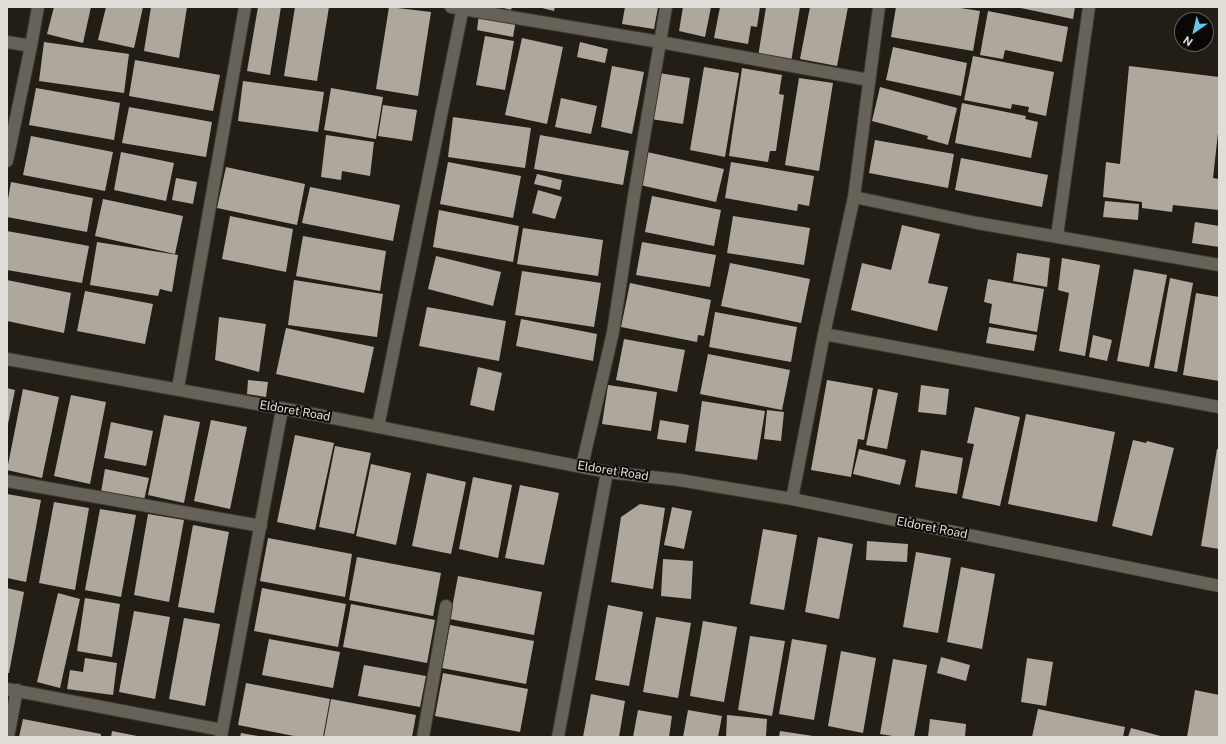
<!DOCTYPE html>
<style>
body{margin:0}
#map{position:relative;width:1226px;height:744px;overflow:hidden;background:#231e15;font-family:"Public Sans",sans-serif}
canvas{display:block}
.frame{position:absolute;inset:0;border:8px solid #e1ddd7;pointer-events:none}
.north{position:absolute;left:1174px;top:12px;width:40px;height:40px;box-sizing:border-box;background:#0a0805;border:1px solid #605d59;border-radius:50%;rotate:214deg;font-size:11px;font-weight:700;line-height:16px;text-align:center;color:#e1ddd7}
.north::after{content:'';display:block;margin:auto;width:14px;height:18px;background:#66c4ef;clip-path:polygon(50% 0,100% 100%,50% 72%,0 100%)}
</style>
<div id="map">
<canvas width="1226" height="744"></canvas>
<div class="frame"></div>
<div class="north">N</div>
</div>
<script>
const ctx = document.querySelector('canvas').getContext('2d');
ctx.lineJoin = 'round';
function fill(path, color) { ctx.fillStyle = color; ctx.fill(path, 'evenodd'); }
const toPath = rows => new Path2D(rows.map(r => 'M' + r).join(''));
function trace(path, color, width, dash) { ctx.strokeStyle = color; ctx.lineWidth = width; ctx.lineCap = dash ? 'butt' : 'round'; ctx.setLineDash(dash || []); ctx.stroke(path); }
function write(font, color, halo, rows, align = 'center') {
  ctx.font = font + ' "Public Sans",sans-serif'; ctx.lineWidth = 4; ctx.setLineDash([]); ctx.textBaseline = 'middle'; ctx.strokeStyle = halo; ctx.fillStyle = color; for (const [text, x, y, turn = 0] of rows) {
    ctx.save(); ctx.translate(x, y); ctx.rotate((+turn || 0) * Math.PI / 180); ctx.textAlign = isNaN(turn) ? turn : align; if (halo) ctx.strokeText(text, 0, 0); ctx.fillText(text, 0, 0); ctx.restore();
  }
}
fill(toPath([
 [54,7,91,7,83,43,47,34],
 [106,7,143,7,134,48,98,40],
 [151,7,187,7,179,58,144,51],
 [258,7,281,7,270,75,247,71],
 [295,7,329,7,317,81,284,76],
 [389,7,431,12,418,96,376,89],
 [500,7,512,7,511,10],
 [538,7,555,7,554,11],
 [625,7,658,7,654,29,622,24],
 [683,7,711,7,705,37,679,31],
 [720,7,760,7,757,27,751,26,748,44,714,38],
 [766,7,800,7,791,62,758,57],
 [810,7,848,7,837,66,800,59],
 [896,7,954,7,980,11,973,51,891,37],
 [1016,7,1075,7,1073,19],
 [988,11,1068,27,1062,62,1005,50,1003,59,980,55],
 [479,14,516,20,513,37,477,30],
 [485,36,514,41,505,90,476,85],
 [522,38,563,47,547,124,505,115],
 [44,42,129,54,124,93,39,81],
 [580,42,608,49,605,63,577,57],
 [893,47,967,63,961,96,886,80],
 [973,56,1054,72,1046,116,1028,112,1029,107,1012,104,1011,109,964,100],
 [135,60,220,75,213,111,129,96],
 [612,66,644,72,632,134,601,127],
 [1129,66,1219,77,1219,124,1213,178,1219,179,1219,210,1173,205,1172,212,1142,208,1142,202,1103,197,1106,162,1120,164],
 [704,67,739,73,725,157,690,150],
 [742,68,782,75,779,94,784,95,776,151,770,151,768,162,729,156],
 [659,73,690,78,683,124,651,119],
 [799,78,833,83,819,171,785,165],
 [243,81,324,92,318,132,238,121],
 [880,87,957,108,948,145,927,139,928,136,872,121],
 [36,88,120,103,114,140,29,125],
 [331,88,383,97,376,139,324,130],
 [561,98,597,106,591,134,555,127],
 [962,103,1026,116,1025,119,1038,122,1031,158,955,143],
 [383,105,417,110,412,141,378,136],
 [129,107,212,122,206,157,122,143],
 [453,117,531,128,525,168,448,157],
 [326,135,374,142,370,176,342,171,341,180,321,177],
 [540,135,629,151,623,185,534,169],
 [31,136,113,152,105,191,23,175],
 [875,140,954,154,948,188,869,173],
 [121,152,174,163,166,201,114,190],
 [647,152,724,169,716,202,640,185],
 [961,158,1048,175,1042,207,955,190],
 [448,162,521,176,513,218,440,204],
 [731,162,814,176,809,206,798,204,797,211,725,198],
 [226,167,305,184,297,225,217,208],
 [537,174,562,180,560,190,534,184],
 [176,178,197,182,193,204,172,200],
 [11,182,93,198,87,232,7,217,7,205],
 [310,187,400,205,393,241,302,223],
 [538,190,562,197,555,219,532,213],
 [652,196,721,210,714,246,645,232],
 [103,199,183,216,175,254,95,236],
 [1105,201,1139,204,1138,220,1103,217],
 [439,210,519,226,513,262,433,247],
 [230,216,293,229,286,272,222,259],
 [733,216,810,228,804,265,727,253],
 [1195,222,1219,226,1219,247,1192,243],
 [902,225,940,234,928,283,948,287,937,331,851,310,862,263,891,270],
 [523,228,603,240,598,276,517,264],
 [7,231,89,246,82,283,7,270],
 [303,236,386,251,380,291,296,276],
 [97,242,178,255,172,292,160,289,158,296,90,285],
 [642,242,716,255,710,287,636,275],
 [1017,253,1050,258,1047,287,1013,281],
 [436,256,501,272,493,306,428,289],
 [1062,258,1100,265,1085,356,1059,351,1069,293,1058,290],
 [730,263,810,279,801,323,721,306],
 [1134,269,1167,275,1149,367,1117,361],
 [522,271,601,283,594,327,515,315],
 [1170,278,1193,283,1177,372,1154,368],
 [988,279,1044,289,1037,332,989,323,992,304,984,302],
 [7,280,71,293,64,333,7,321],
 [294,280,383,294,377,337,288,325],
 [630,283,711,300,704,336,698,335,697,342,621,327],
 [85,291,153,304,145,344,77,331],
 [1196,293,1219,297,1219,381,1183,375],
 [427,307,506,321,499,361,419,346],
 [715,312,797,327,791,362,709,347],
 [219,317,266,324,259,372,215,360],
 [521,319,597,334,593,361,516,346],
 [989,327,1037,335,1034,351,986,343],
 [286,328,374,347,364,393,276,374],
 [1093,335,1112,340,1107,361,1089,357],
 [624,339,685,350,677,392,616,380],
 [708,354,790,370,782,410,700,394],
 [478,367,502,373,494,411,470,405],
 [248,380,268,382,266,397,247,394],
 [827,380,873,388,864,440,858,439,851,477,811,470],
 [608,385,657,392,651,431,602,424],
 [921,385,949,389,946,415,918,412],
 [7,388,15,390,8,424,7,424],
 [23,389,59,397,42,478,7,470],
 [878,389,898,393,887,449,866,445],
 [71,395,106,402,90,484,54,476],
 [702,401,765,411,757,460,695,451],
 [975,407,1020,417,1000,506,962,498,974,444,967,443],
 [767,410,784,412,781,441,764,439],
 [1026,414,1115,432,1097,522,1008,504],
 [164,415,200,422,184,503,148,495],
 [211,420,247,427,230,509,194,501],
 [660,420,689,425,686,443,657,439],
 [111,422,153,431,146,466,104,458],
 [295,435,334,443,315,530,277,522],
 [1133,440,1146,443,1147,441,1174,448,1152,536,1112,526],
 [335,446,371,453,354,534,319,527],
 [859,449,906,460,900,485,853,474],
 [1217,449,1219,449,1219,549,1201,546],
 [921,450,963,458,957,494,915,487],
 [371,464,411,473,396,545,356,536],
 [105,469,149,478,144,500,101,492],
 [427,473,466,482,451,554,412,546],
 [473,477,512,485,498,558,459,549],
 [520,485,559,493,544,565,505,558],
 [7,494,41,500,26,582,7,578],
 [54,502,89,508,75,590,39,583],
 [640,504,665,508,653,589,611,582,621,517],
 [672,507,692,511,684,549,664,545],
 [100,509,136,515,121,597,85,590],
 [148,514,184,520,169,602,134,595],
 [193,525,229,532,214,613,178,607],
 [763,529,797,535,784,610,750,604],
 [818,537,853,544,839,619,805,612],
 [268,538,352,554,345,597,260,581],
 [867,541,908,544,907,562,866,560],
 [916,552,951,558,938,633,903,627],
 [357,557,441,573,433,616,349,600],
 [663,559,693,561,691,599,661,596],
 [961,567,995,574,982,649,947,642],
 [458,576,542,592,534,635,450,619],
 [7,588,24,592,9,673,7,673],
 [262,588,346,604,338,647,254,631],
 [58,593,80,599,60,688,37,682],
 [85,598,120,604,112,657,77,651],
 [351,604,435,620,427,663,343,647],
 [608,605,643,612,629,686,595,680],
 [134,611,170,617,155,699,119,692],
 [656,617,691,623,678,698,643,692],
 [184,618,220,624,205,706,169,699],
 [703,621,737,627,724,702,690,696],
 [450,625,534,641,526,684,442,668],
 [750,636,785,641,772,716,738,710],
 [269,639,340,652,333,688,262,675],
 [792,639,827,645,814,720,779,714],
 [841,651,876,658,863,733,828,726],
 [941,657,970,665,966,681,937,673],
 [85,658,117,663,113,695,67,689,70,670,83,672],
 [1027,658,1053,662,1046,706,1021,702],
 [893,659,927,665,914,737,899,737,880,734],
 [364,665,426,676,420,707,358,696],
 [443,673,528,689,520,732,435,716],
 [246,683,330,699,323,737,299,737,238,725],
 [1195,690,1219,695,1219,737,1187,737],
 [591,694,625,701,619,737,583,737],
 [331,699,416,715,412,737,324,737],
 [1038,709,1125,727,1123,737,1032,737],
 [638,710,672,716,669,737,633,737],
 [688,710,722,716,718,737,683,737],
 [727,715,767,719,766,737,726,737],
 [23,719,101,734,101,737,19,737],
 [930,719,966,724,965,737,928,737],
 [1131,728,1164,737,1128,737],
 [112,731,137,736,137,737,111,737],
 [780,731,813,736,813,737,779,737],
 [241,733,258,736,258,737,240,737]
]), '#aea89c');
const street = toPath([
 [451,7,660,42,869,80],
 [7,42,31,46,7,161],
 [31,46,38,7],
 [854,197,977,223,1219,265],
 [1057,236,1089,7],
 [824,334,854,197,879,7],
 [7,359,313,414,607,472,679,480,792,499,1219,586],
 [178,388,245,7],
 [378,427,463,7],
 [582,466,613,332,634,196,666,7],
 [7,481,261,526],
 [792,499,824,334,1219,407],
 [7,689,222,730],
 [8,737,17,690],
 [221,737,282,409],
 [423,737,446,606],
 [558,737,607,472]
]);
trace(street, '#3b3732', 14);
trace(street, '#676257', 12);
write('12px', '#e1ddd7', '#0a0805', [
 ["Eldoret Road",295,411,10],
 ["Eldoret Road",613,471,9],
 ["Eldoret Road",932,528,11]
]);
</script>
